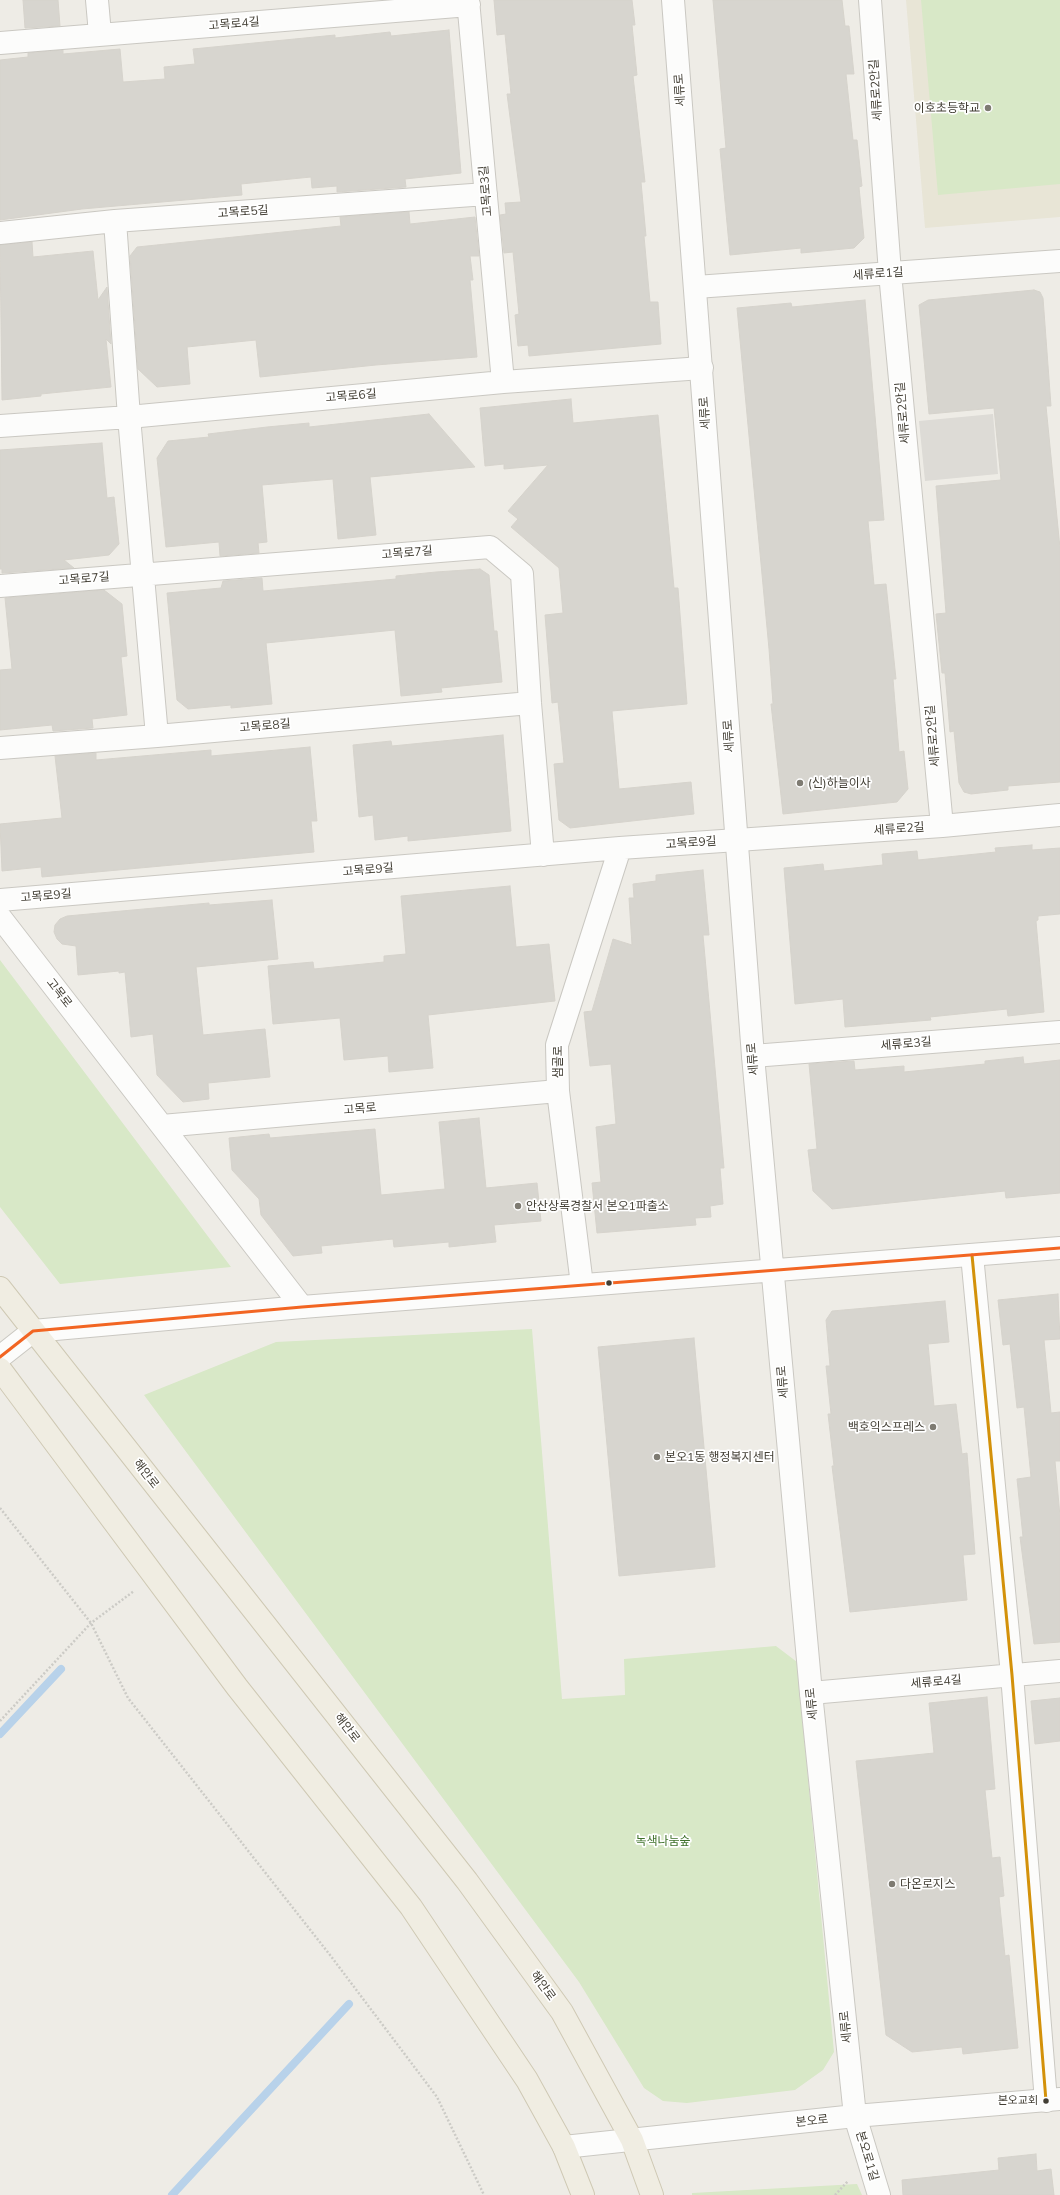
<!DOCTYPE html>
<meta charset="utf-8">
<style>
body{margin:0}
canvas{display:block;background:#eeece6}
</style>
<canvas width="1060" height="2195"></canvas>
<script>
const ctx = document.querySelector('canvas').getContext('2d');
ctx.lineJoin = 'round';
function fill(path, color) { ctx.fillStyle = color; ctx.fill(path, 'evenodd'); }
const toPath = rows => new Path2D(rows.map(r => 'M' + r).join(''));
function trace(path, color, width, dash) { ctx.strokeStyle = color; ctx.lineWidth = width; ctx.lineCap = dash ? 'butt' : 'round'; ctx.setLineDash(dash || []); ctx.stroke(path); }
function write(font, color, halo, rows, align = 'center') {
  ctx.font = font + ' Mulish,"Noto Sans KR",sans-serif'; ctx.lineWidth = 3.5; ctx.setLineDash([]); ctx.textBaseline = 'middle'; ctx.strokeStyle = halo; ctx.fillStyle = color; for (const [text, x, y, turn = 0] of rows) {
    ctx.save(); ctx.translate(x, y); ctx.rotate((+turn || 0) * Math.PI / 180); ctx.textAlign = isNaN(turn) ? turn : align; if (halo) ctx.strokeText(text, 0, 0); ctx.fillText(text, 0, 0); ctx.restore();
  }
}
fill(toPath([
 [906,0,1060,0,1060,217,925,228]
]), '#e8e5d6');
fill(toPath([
 [921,0,1060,0,1060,184,938,195],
 [0,960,231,1267,60,1284,0,1207],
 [532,1329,562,1699,625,1695,624,1659,776,1646,797,1662,834,2052,823,2070,795,2090,687,2103,663,2101,644,2088,579,1982,144,1395,276,1342],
 [857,2184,862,2195,692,2195,692,2193]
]), '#d8e8c7');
fill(toPath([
 [993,414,998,474,925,481,919,421]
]), '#dddbd6');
trace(toPath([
 [0,1734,61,1669],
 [172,2195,349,2004]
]), '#b8d2ea', 8);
const building = toPath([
 [23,0,58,0,60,26,25,28,23,0],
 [494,0,632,0,635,25,632,25,637,75,633,76,645,182,641,182,646,236,644,236,650,302,658,302,661,344,529,356,528,345,518,346,515,315,519,314,513,252,504,253,500,215,506,214,505,203,521,202,507,94,511,94,505,34,497,35,494,0],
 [713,0,842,0,845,26,849,26,854,74,846,74,853,140,857,140,862,186,859,187,864,238,854,248,801,253,801,248,730,255,720,149,726,148,713,0],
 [449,30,461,173,405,179,406,187,337,192,337,186,312,188,311,177,241,184,242,195,82,209,0,220,0,60,28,57,28,53,63,50,63,54,120,49,123,82,165,79,164,67,195,64,193,49,335,35,335,38,390,32,391,36,449,30],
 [409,212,410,224,475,217,479,256,470,256,473,280,470,280,477,357,376,365,260,377,256,340,187,347,190,384,157,387,138,369,130,256,137,247,341,226,340,217,409,212],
 [32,242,33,257,93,251,98,300,107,287,111,344,106,339,111,387,41,394,41,396,2,400,0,245,32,242],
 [1034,290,1040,292,1043,298,1051,406,1046,406,1060,548,1060,782,1008,786,1008,790,971,794,964,792,959,783,954,731,950,732,945,673,942,673,936,614,946,613,936,486,1001,480,994,408,929,414,919,305,928,300,1034,290],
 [865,300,884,520,868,521,874,585,886,584,896,679,893,679,899,752,904,751,908,789,897,802,783,814,771,704,773,704,769,649,737,308,791,303,792,307,865,300],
 [571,399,573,423,658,415,674,588,678,588,687,704,612,711,619,789,691,782,694,814,570,828,559,820,554,764,564,763,558,702,552,703,545,615,563,613,559,568,511,527,518,519,508,511,548,465,504,469,504,464,485,466,480,408,571,399],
 [429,414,475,467,370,477,376,535,338,539,333,479,262,485,267,542,258,543,259,553,220,556,219,542,166,547,157,458,168,441,209,437,208,434,267,427,309,423,309,427,429,414],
 [102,443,107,498,114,497,119,544,109,555,64,560,74,568,2,573,2,569,0,569,0,450,102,443],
 [480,569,489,575,494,631,497,631,502,682,441,688,442,692,401,696,395,630,266,643,272,704,231,708,231,705,188,709,177,700,167,593,221,588,223,581,262,578,263,591,396,579,396,576,436,572,480,569],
 [104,590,122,604,127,656,121,657,127,715,92,719,93,728,53,731,52,725,0,730,0,670,12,669,5,598,104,590],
 [503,735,511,831,408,841,408,836,375,840,373,815,359,817,353,745,391,741,392,746,503,735],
 [310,747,317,821,311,821,314,852,42,877,41,867,2,871,0,824,62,818,55,756,96,753,96,760,211,750,211,756,310,747],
 [1032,845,1032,850,1060,848,1060,914,1038,916,1038,920,1036,921,1044,1012,1008,1016,1007,1009,930,1017,931,1020,845,1027,843,999,795,1004,784,868,823,864,824,871,883,865,882,854,917,851,918,860,996,852,995,848,1032,845],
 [703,870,709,935,703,935,724,1168,720,1168,723,1204,710,1206,711,1217,695,1218,696,1225,597,1233,592,1183,601,1182,596,1127,616,1124,611,1064,590,1066,584,1012,592,1011,613,939,632,945,629,898,634,898,633,884,656,881,656,875,703,870],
 [510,886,516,947,549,944,555,1001,428,1015,433,1068,389,1072,388,1056,344,1060,340,1018,273,1024,268,966,313,962,314,969,384,962,384,956,406,954,401,896,510,886],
 [272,900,278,959,196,967,203,1035,265,1029,270,1077,208,1083,209,1099,183,1102,157,1075,153,1034,131,1037,125,972,119,973,119,971,78,975,76,946,62,944,57,939,54,932,55,925,60,919,67,916,209,903,209,905,272,900],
 [1023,1057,1024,1064,1060,1060,1060,1193,1006,1198,1005,1191,832,1209,813,1191,808,1150,817,1149,809,1064,854,1061,855,1070,904,1066,904,1072,985,1064,985,1061,1023,1057],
 [479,1118,486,1188,537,1183,541,1221,494,1225,496,1242,449,1247,449,1242,394,1247,393,1239,321,1246,322,1253,293,1256,261,1215,259,1199,232,1170,229,1138,269,1134,270,1138,375,1129,381,1195,445,1189,439,1122,479,1118],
 [1058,1294,1060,1339,1044,1340,1051,1413,1060,1412,1060,1461,1055,1461,1060,1516,1060,1642,1034,1644,1020,1537,1023,1537,1017,1479,1031,1477,1024,1407,1017,1408,1010,1344,1003,1345,998,1300,1058,1294],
 [945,1301,949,1342,928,1344,934,1406,956,1404,962,1454,967,1453,975,1554,963,1555,967,1600,850,1612,832,1466,834,1466,828,1414,831,1414,826,1366,830,1366,826,1320,832,1311,945,1301],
 [694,1338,715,1567,619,1576,598,1347,694,1338],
 [987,1697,995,1789,985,1790,992,1858,1000,1857,1004,1896,999,1897,1005,1956,1009,1955,1018,2048,963,2054,962,2047,912,2052,886,2035,856,1761,934,1753,929,1703,987,1697],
 [1060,1698,1060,1741,1035,1744,1031,1701,1060,1698],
 [1036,2154,1037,2171,1051,2169,1054,2195,903,2195,902,2180,999,2170,998,2158,1036,2154]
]);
fill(building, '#d7d5cf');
trace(building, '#d6d3cc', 1);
const minor = toPath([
 [97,0,100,34],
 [468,0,503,382],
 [870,0,890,273,942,826],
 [0,43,469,5],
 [115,221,129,417,157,736],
 [0,233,115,221,486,194],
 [696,287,1060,261],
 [0,426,129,417,503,382,702,368],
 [0,586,490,547,522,574,530,703,543,855],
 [0,748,157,736,530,703],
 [0,900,620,848,942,826,1060,815],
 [0,917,302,1307],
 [753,1056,1060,1032],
 [162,1126,558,1091],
 [972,1255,1012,1675,1046,2101],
 [582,1285,558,1091,557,1045,620,848],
 [811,1693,1060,1671],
 [855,2116,879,2195]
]);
const tertiary = toPath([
 [673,0,753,1056,811,1693,855,2116],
 [0,1357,33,1331,302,1307,1060,1248],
 [564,2147,855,2116,1060,2099]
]);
const primary = toPath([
 [0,1288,467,1881,562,2012,632,2140,652,2195],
 [0,1369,237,1687,411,1907,527,2080,564,2147,583,2195]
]);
trace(minor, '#cac8c2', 24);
trace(tertiary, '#cac8c2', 24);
trace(primary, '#cfc9b4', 24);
trace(toPath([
 [0,1508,91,1623,128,1698,330,1955,437,2097,484,2195],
 [0,1721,91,1623,134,1591],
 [835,2195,848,2181]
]), '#cccbc6', 2.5, [2, 2]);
trace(minor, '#fcfcfb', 22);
trace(tertiary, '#fcfcfb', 22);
trace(primary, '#f0ede2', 22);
trace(toPath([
 [972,1255,1012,1675,1046,2101]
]), '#d3910a', 3);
trace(toPath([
 [0,1357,33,1331,302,1307,1060,1248]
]), '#f26522', 3);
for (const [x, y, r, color] of [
 [988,108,4,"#7e7b72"],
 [800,783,4,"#7e7b72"],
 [518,1206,4,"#7e7b72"],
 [609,1283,3.5,"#423e34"],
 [933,1427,4,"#7e7b72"],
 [657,1457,4,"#7e7b72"],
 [892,1884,4,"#7e7b72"],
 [1046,2101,3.5,"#423e34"]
]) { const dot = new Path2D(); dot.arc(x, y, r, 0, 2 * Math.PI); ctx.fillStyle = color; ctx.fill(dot); trace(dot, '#fff', 1.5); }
write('11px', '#423e34', '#fff', [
 ["본오교회",1038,2101]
], 'right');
write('12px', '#423e34', '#fff', [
 ["고목로4길",234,24,-5],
 ["세류로",680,90,-94],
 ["세류로2안길",876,90,-94],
 ["고목로3길",486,191,-95],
 ["고목로5길",243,212,-4],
 ["세류로1길",878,274,-4],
 ["고목로6길",351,396,-5],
 ["세류로",705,413,-94],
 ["세류로2안길",903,413,-95],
 ["고목로7길",407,553,-5],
 ["고목로7길",84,579,-5],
 ["고목로8길",265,726,-5],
 ["세류로",729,736,-94],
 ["세류로2안길",933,736,-95],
 ["세류로2길",899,829,-4],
 ["고목로9길",691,843,-4],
 ["고목로9길",368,870,-5],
 ["고목로9길",46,896,-5],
 ["고목로",59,993,52],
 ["세류로3길",906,1044,-5],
 ["세류로",753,1059,-95],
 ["샘골로",558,1062,-90],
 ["고목로",360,1109,-5],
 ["세류로",783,1382,-95],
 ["해안로",146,1474,52],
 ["세류로4길",936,1682,-5],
 ["세류로",812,1704,-96],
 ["해안로",347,1728,52],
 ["해안로",543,1986,54],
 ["세류로",846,2027,-96],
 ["본오로",812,2121,-6],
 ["본오로1길",867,2156,73]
]);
write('12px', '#423e34', '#fff', [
 ["이호초등학교",980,108,"right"],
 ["(신)하늘이사",808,783],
 ["안산상록경찰서 본오1파출소",526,1206],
 ["백호익스프레스",925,1427,"right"],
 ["본오1동 행정복지센터",665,1457],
 ["다온로지스",900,1884]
], 'left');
write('12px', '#3f712b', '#fff', [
 ["녹색나눔숲",663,1841]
]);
</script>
